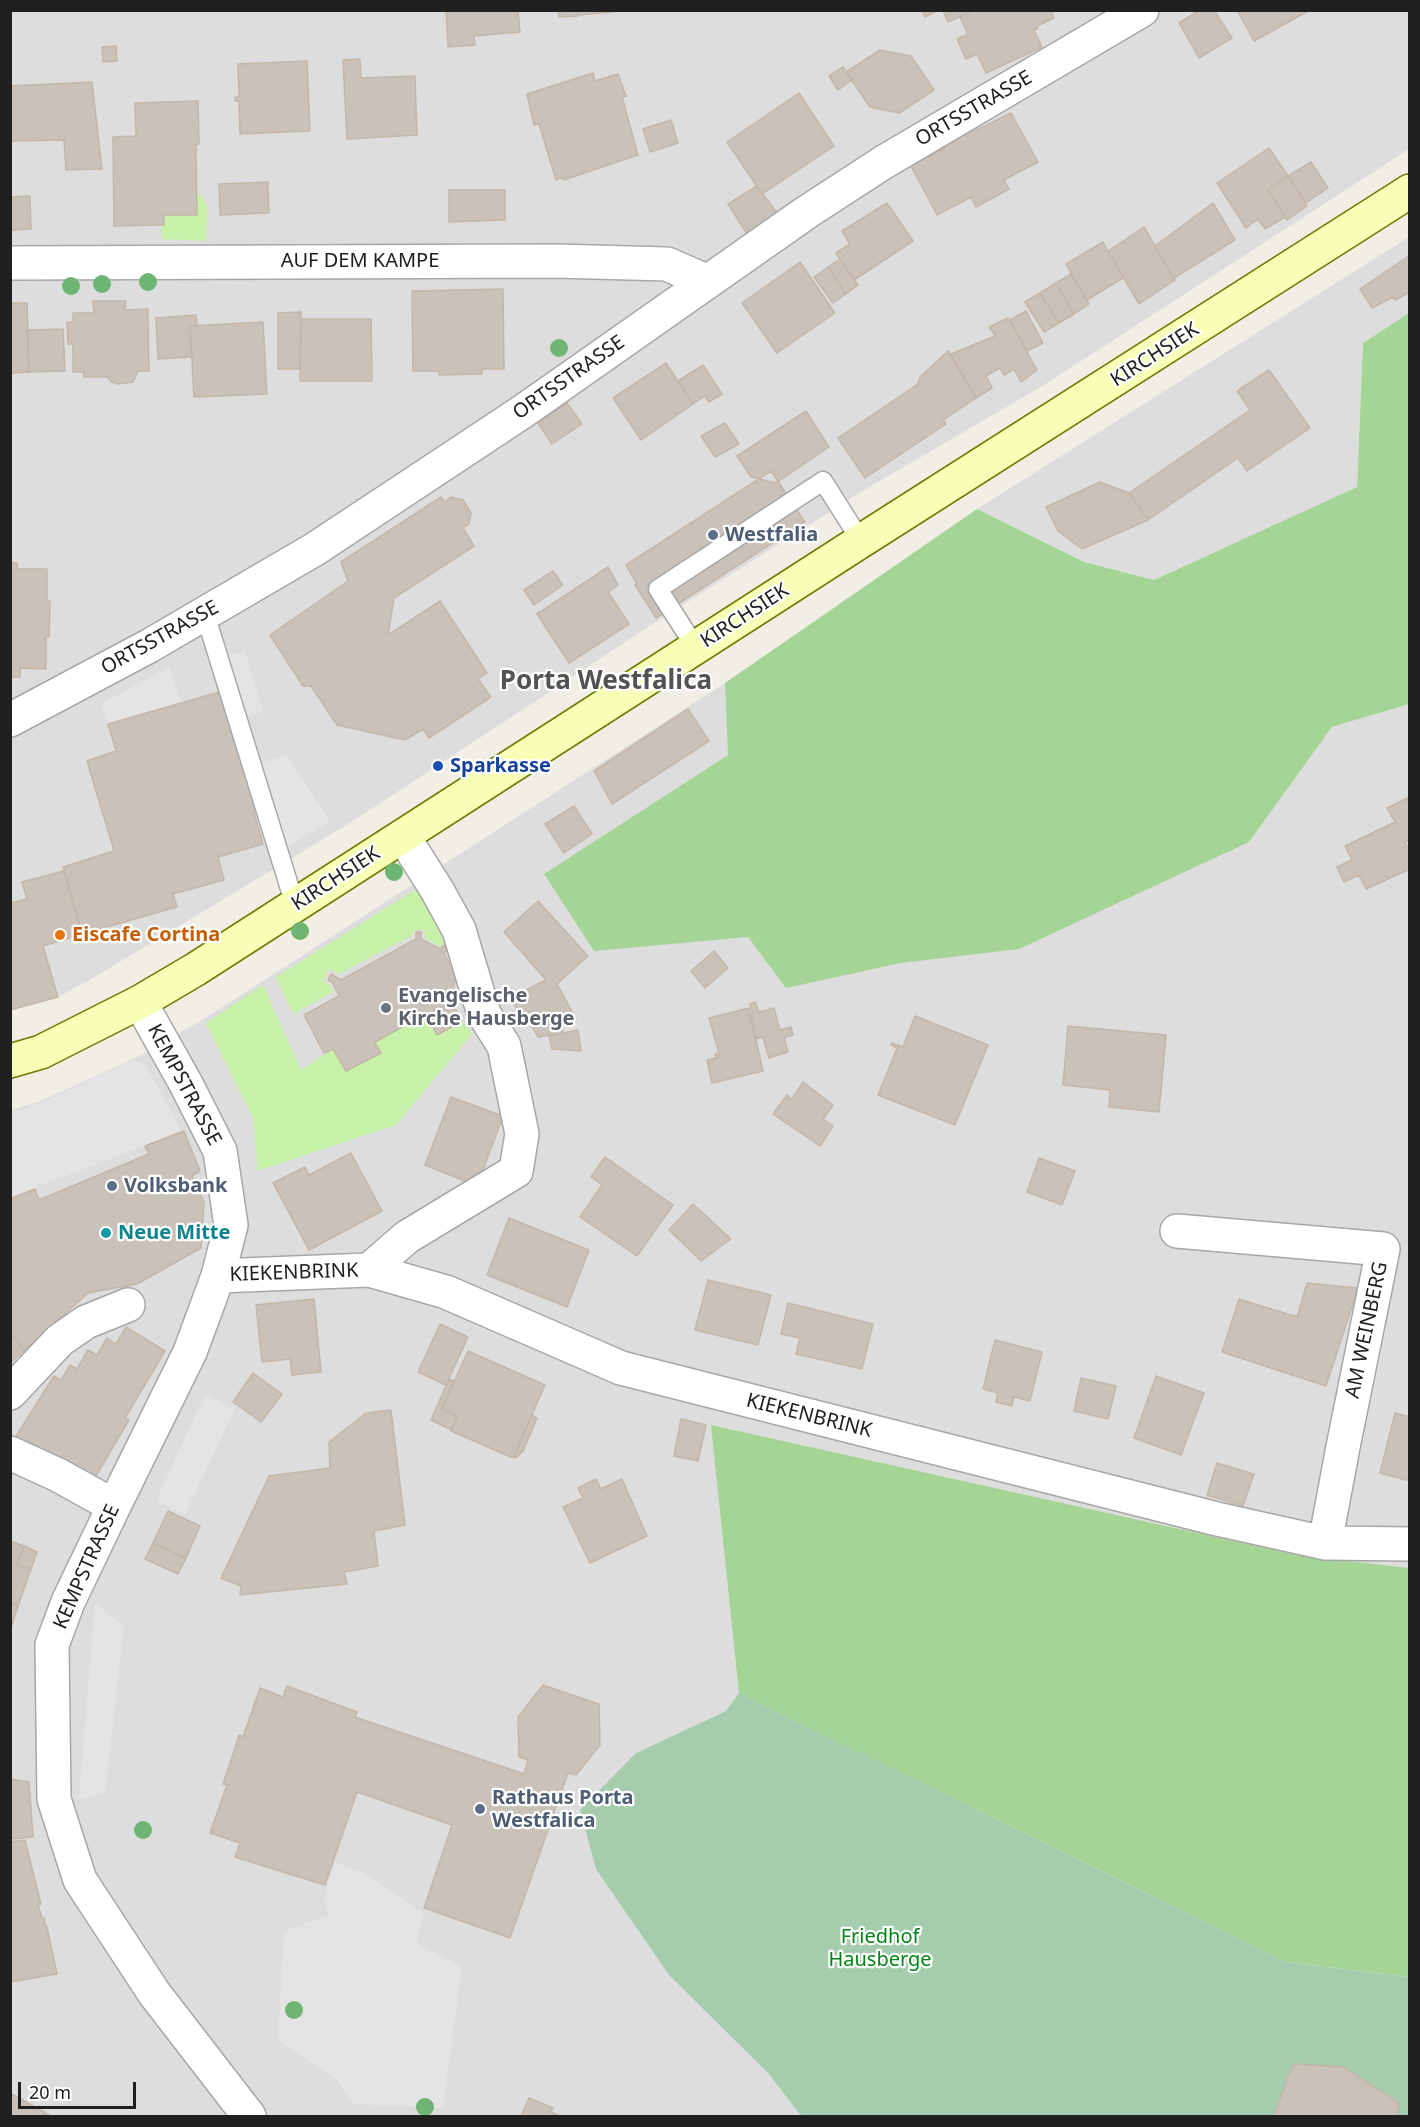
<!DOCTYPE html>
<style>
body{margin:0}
#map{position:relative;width:1420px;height:2127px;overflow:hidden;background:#f1eee6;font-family:"Noto Sans",sans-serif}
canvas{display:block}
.frame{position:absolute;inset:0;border:12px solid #202020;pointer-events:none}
.scale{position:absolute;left:18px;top:2082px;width:118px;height:27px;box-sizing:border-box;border:3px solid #202020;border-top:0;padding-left:8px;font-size:18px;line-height:21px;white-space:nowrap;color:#202020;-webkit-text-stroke:4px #fff;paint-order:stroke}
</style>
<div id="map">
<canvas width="1420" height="2127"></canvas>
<div class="frame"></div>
<div class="scale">20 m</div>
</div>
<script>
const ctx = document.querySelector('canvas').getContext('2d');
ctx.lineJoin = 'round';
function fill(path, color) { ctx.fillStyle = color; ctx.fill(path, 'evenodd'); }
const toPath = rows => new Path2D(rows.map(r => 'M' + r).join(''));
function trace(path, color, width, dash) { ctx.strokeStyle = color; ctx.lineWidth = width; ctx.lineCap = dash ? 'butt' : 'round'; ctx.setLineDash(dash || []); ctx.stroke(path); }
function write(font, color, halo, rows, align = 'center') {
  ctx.font = font + ' "Noto Sans",sans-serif'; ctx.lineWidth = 4.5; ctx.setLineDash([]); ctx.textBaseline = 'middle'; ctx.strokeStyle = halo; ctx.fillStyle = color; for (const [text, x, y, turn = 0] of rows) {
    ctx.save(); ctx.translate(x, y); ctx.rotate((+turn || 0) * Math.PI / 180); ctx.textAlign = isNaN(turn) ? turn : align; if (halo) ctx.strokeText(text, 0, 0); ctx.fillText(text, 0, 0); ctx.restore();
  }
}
fill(toPath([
 [11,11,1409,11,1409,149,1044,385,861,492,656,622,353,821,93,978,58,997,11,1010],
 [1409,237,1409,313,1363,343,1357,487,1154,580,1084,562,977,509],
 [725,683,728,755,545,875,594,950,748,937,786,987,901,963,1249,842,1332,727,1409,704,1409,1977,726,1711,636,1753,768,2073,801,2116,11,2116,11,1110,41,1101,137,1057,204,1019]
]), '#dedddd');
fill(toPath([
 [197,190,207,205,206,241,162,239,161,225,164,225,164,215,197,214],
 [418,888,447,941,439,946,425,938,425,930,414,930,413,935,339,974,329,969,323,982,330,985,333,992,293,1014,276,977],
 [263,985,301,1070,333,1049,380,1053,375,1042,426,1014,437,1035,462,1021,472,1034,396,1125,258,1171,253,1118,206,1023]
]), '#c7f0a8');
fill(toPath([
 [1409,313,1409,704,1332,727,1249,842,1019,949,901,963,786,988,748,937,594,951,544,874,728,755,725,683,977,509,1084,562,1154,580,1357,487,1363,343],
 [711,1425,1296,1555,1409,1568,1409,1977,1287,1962,739,1693]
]), '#a5d497');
fill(toPath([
 [739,1693,1287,1962,1409,1977,1409,2116,801,2116,768,2073,669,1975,596,1869,580,1810,636,1753,726,1711]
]), '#a5cdad');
fill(toPath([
 [245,651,263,712,247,716,229,655],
 [169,667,182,702,108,724,101,704],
 [287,755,330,821,288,847,261,763],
 [132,1060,145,1064,182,1131,11,1197,11,1112,41,1103],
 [205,1394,235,1409,185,1514,156,1501],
 [95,1603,124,1627,105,1793,79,1800],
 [335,1862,368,1875,423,1913,417,1944,462,1966,443,2108,353,2104,336,2079,278,2040,284,1931,329,1915,324,1899]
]), '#e4e4e4');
const building = toPath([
 [446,10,518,10,520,32,474,36,475,45,448,47,446,10],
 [558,10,578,10,578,16,559,17,558,10],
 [578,10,613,10,613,12,578,15,578,10],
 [922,10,938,10,925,17,922,10],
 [943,10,957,10,945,16,943,10],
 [957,10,973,10,973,11,948,22,945,16,957,10],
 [1051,10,1054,18,1037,26,1038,28,1034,30,1042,47,986,73,977,54,966,59,957,39,968,34,960,17,975,10,1051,10],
 [1200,10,1214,10,1232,38,1199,58,1179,23,1200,10],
 [1237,10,1310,10,1254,41,1237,10],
 [116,46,117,61,103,62,102,47,116,46],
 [880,50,911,56,934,90,899,113,870,107,846,72,880,50],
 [360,59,361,78,415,76,417,135,347,139,343,60,360,59],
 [307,61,310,131,240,134,239,101,235,101,235,97,239,97,238,64,307,61],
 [843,67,852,80,838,90,829,76,843,67],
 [593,73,595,81,618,74,626,96,622,97,638,155,564,180,563,177,556,180,539,124,534,125,527,94,593,73],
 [92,82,102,169,66,170,64,140,10,141,10,86,92,82],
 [799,93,834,146,762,194,727,142,799,93],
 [198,101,199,144,196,145,197,215,164,215,164,225,114,226,113,137,136,136,135,103,198,101],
 [1011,113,1038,162,1004,180,1009,189,976,207,971,197,937,215,911,166,945,148,943,144,976,127,977,130,1011,113],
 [671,120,678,143,650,152,643,129,671,120],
 [1269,148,1288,176,1268,190,1285,217,1265,229,1258,219,1246,228,1217,183,1269,148],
 [1311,162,1328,188,1306,203,1288,176,1311,162],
 [1288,176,1307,206,1287,220,1268,190,1288,176],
 [268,182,269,213,220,215,219,184,268,182],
 [757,186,777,213,747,234,728,204,757,186],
 [449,190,505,190,505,220,449,222,449,190],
 [30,196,31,229,10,230,10,197,30,196],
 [887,203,913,241,854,280,836,253,850,244,842,231,887,203],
 [1213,203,1235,240,1174,278,1155,246,1213,203],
 [1144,227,1175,280,1139,304,1108,251,1144,227],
 [1103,242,1123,278,1087,300,1066,264,1103,242],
 [1410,255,1410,292,1395,300,1393,297,1372,308,1360,289,1410,255],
 [840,259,858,285,846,294,828,267,840,259],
 [800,262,835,313,777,353,742,303,800,262],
 [828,267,846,294,833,303,814,277,828,267],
 [1071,274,1089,304,1074,314,1056,283,1071,274],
 [1056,283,1074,314,1059,323,1040,293,1056,283],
 [503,289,504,369,482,369,482,374,439,375,439,371,413,371,412,291,503,289],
 [1040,293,1059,323,1044,332,1025,302,1040,293],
 [93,301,126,301,125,310,148,309,149,371,138,371,133,382,118,384,112,382,107,377,84,377,84,372,73,372,73,344,68,344,67,322,73,322,73,313,94,313,93,301],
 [10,303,27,303,29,372,10,373,10,303],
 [1026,311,1043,343,1027,351,1010,320,1026,311],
 [301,312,300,369,278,369,278,313,301,312],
 [196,315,197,326,190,326,192,357,158,359,156,318,196,315],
 [1008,318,1037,370,1021,382,1014,369,1004,375,1000,368,986,376,992,388,976,398,951,354,995,336,989,327,1008,318],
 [301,319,371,319,372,381,300,381,301,319],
 [263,322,267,394,194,397,190,326,263,322],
 [63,329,65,371,29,372,27,330,63,329],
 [948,351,976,398,943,420,946,424,865,478,838,438,918,384,920,377,948,351],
 [666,363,693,404,641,440,613,398,666,363],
 [703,365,722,394,709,402,705,396,693,404,678,381,703,365],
 [1269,370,1310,428,1247,471,1238,458,1148,520,1129,493,1250,410,1237,391,1269,370],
 [567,403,582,424,552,444,538,423,567,403],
 [806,411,829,447,776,483,751,477,737,456,806,411],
 [725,423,739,444,715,457,701,436,725,423],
 [771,471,805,522,656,618,635,585,637,584,626,565,771,471],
 [1100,482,1129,493,1148,520,1082,549,1058,531,1046,507,1100,482],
 [441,497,445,502,451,497,463,500,471,513,469,524,463,528,474,546,394,598,388,635,440,601,487,673,478,679,491,697,429,738,423,729,405,740,337,725,311,686,303,686,270,635,348,581,341,562,441,497],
 [10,563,17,563,17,569,47,569,47,601,50,601,49,637,46,637,46,669,20,668,20,677,10,677,10,563],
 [608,567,618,585,608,592,629,624,569,663,537,614,608,567],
 [553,571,563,585,534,605,524,590,553,571],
 [223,691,257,808,253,809,263,844,218,857,224,880,173,894,177,907,82,934,63,867,114,851,87,761,116,751,108,724,223,691],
 [688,709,709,741,612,804,594,771,688,709],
 [1410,797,1410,840,1405,842,1410,851,1410,869,1366,889,1359,875,1344,882,1337,867,1352,860,1345,846,1395,822,1387,808,1410,797],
 [574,806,592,834,564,853,545,824,574,806],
 [64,871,82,934,43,946,58,997,10,1010,10,903,27,899,22,882,64,871],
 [538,901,588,956,557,984,576,1019,560,1025,564,1033,538,1037,530,1023,536,1020,532,1011,521,1016,511,998,546,980,504,932,538,901],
 [416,932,421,932,421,939,440,949,444,945,448,948,444,953,456,976,451,1001,462,1021,437,1035,426,1014,375,1042,381,1053,346,1071,333,1049,324,1053,304,1015,339,996,332,982,328,980,331,974,341,980,416,939,416,932],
 [714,951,728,968,705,988,691,971,714,951],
 [755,1002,759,1012,774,1008,780,1030,791,1027,793,1035,784,1038,788,1052,769,1058,763,1037,756,1039,750,1015,753,1014,750,1004,755,1002],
 [749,1008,763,1071,712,1083,707,1060,719,1057,719,1055,715,1056,715,1054,719,1053,709,1018,749,1008],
 [915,1016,988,1045,955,1125,878,1095,897,1048,891,1045,892,1043,903,1047,915,1016],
 [1068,1026,1166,1035,1159,1112,1109,1107,1110,1090,1063,1085,1068,1026],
 [578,1030,581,1051,552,1049,549,1036,578,1030],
 [803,1082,833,1105,823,1119,833,1126,820,1146,773,1114,787,1095,792,1099,803,1082],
 [451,1097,503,1116,477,1186,425,1165,451,1097],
 [184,1131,200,1171,192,1176,204,1202,201,1248,137,1284,88,1293,25,1350,10,1333,10,1219,14,1217,10,1208,10,1199,35,1189,39,1200,149,1154,145,1146,184,1131],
 [351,1153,382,1211,309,1250,273,1183,305,1167,309,1175,351,1153],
 [605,1157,673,1205,637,1256,580,1217,602,1185,591,1177,605,1157],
 [1039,1158,1075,1171,1062,1205,1027,1192,1039,1158],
 [693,1204,731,1239,701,1261,669,1230,693,1204],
 [509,1218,589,1250,567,1307,487,1275,509,1218],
 [708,1280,771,1295,758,1345,695,1330,708,1280],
 [1307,1283,1358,1288,1326,1386,1222,1352,1239,1299,1297,1317,1307,1283],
 [314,1299,321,1372,292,1375,290,1359,262,1362,256,1305,314,1299],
 [788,1303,873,1324,862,1369,796,1354,800,1338,781,1334,788,1303],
 [440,1324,468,1337,446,1385,418,1372,440,1324],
 [126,1327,165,1351,125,1418,129,1420,91,1484,15,1438,54,1376,61,1380,70,1365,77,1369,88,1350,97,1355,107,1338,116,1344,126,1327],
 [10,1333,25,1350,11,1362,10,1362,10,1333],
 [995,1340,1042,1352,1030,1401,1014,1397,1012,1406,996,1402,998,1393,983,1389,995,1340],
 [468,1351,545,1385,513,1458,451,1431,457,1416,442,1409,468,1351],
 [253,1373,282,1394,261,1422,233,1402,253,1373],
 [1156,1376,1204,1393,1181,1455,1134,1438,1156,1376],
 [1081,1378,1116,1386,1108,1419,1074,1411,1081,1378],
 [449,1379,454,1381,442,1409,457,1416,452,1430,431,1420,449,1379],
 [391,1410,405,1525,374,1531,378,1566,344,1572,347,1584,240,1595,241,1586,221,1578,269,1476,330,1468,329,1442,366,1413,391,1410],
 [1395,1413,1410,1417,1410,1481,1380,1473,1395,1413],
 [532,1415,537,1418,523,1451,516,1458,514,1457,532,1415],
 [681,1419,706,1425,698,1461,674,1456,681,1419],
 [1217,1463,1254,1474,1243,1506,1207,1495,1217,1463],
 [596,1479,601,1489,622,1479,647,1536,590,1563,563,1507,583,1498,578,1488,596,1479],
 [168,1511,200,1526,186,1558,153,1543,168,1511],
 [10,1541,24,1546,17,1565,31,1569,18,1606,10,1603,10,1541],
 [153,1543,186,1558,178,1574,145,1559,153,1543],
 [24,1546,37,1552,31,1569,17,1565,24,1546],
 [10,1603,18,1606,12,1625,10,1625,10,1603],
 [543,1685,599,1704,600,1745,576,1775,568,1773,510,1938,424,1908,452,1825,357,1792,325,1885,235,1857,240,1843,210,1833,227,1785,223,1784,235,1748,239,1735,243,1737,260,1688,283,1697,287,1686,357,1712,355,1717,524,1774,528,1760,519,1757,518,1717,543,1685],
 [10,1779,29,1782,33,1837,10,1839,10,1779],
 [25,1840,41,1904,38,1905,42,1918,44,1918,46,1927,47,1927,57,1974,10,1982,10,1842,25,1840],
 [1293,2064,1343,2067,1400,2104,1396,2116,1274,2116,1293,2064],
 [10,2093,51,2116,10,2116,10,2093],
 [529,2098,553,2108,551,2112,560,2116,521,2116,529,2098]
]);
fill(building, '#cac1b8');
trace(building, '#c5b6a7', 1.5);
const lane = toPath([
 [205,614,295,905],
 [696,648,658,589,823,481,861,541]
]);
const street = toPath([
 [10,263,555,261,667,264,706,281],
 [10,720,149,646,315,549,522,412,807,212,884,162,1142,10],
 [140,1002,186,1084,220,1151,231,1225,218,1276,190,1352,114,1506,68,1602,52,1645,54,1799,80,1880,154,1993,249,2116],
 [1177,1231,1383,1249,1343,1447,1325,1543],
 [369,1270,407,1237,516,1171,522,1134,504,1046,484,1014,459,930,437,890,403,836],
 [218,1276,369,1270,446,1292,621,1368,1217,1519,1325,1543,1410,1544],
 [10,1393,60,1340,86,1322,128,1305],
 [10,1453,58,1475,114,1506]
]);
const secondary = toPath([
 [10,1061,41,1052,140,1002,196,969,861,541,1410,191]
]);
trace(lane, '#a7a7a7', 21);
trace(street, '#a7a7a7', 36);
trace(secondary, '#697e00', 36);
trace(lane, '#fff', 18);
trace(street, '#fff', 33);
trace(secondary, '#f7ffb6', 33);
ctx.fillStyle = '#6eb473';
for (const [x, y] of [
 [148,282],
 [102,284],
 [71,286],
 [559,348],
 [394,872],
 [300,931],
 [143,1830],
 [294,2010],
 [425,2107]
]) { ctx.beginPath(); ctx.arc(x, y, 9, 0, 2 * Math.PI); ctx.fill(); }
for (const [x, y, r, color] of [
 [713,535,6,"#5c6f8a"],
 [438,766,6,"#1a4fb4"],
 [60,935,6,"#e8710a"],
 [386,1008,6,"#6b7280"],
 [112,1186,6,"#5c6f8a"],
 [106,1233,6,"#0f9aa8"],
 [480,1809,6,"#5c6f8a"]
]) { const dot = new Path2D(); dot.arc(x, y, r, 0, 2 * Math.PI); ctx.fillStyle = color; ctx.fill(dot); trace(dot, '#fff', 2); }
write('20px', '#202020', '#fff', [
 ["ORTSSTRASSE",974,109,-30],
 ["AUF DEM KAMPE",360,261],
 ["KIRCHSIEK",1155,355,-33],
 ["ORTSSTRASSE",569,378,-35],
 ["KIRCHSIEK",745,616,-33],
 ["ORTSSTRASSE",160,638,-29],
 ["KIRCHSIEK",336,879,-33],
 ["KEMPSTRASSE",184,1085,62],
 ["KIEKENBRINK",294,1273,-2],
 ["AM WEINBERG",1367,1330,-78],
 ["KIEKENBRINK",809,1416,14],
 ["KEMPSTRASSE",87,1567,-66]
]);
write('bold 20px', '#4e5e75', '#fff', [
 ["Westfalia",725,535],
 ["Volksbank",124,1186],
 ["Rathaus Porta",492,1798],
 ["Westfalica",492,1821]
], 'left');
write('bold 20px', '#164399', '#fff', [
 ["Sparkasse",450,766]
], 'left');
write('bold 20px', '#c56008', '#fff', [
 ["Eiscafe Cortina",72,935]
], 'left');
write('bold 20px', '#5b616d', '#fff', [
 ["Evangelische",398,996],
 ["Kirche Hausberge",398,1019]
], 'left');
write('bold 20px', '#0d838f', '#fff', [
 ["Neue Mitte",118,1233]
], 'left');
write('20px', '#038515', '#fff', [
 ["Friedhof",880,1937],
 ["Hausberge",880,1960]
]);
write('bold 26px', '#535353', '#fff', [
 ["Porta Westfalica",606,682]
]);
</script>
